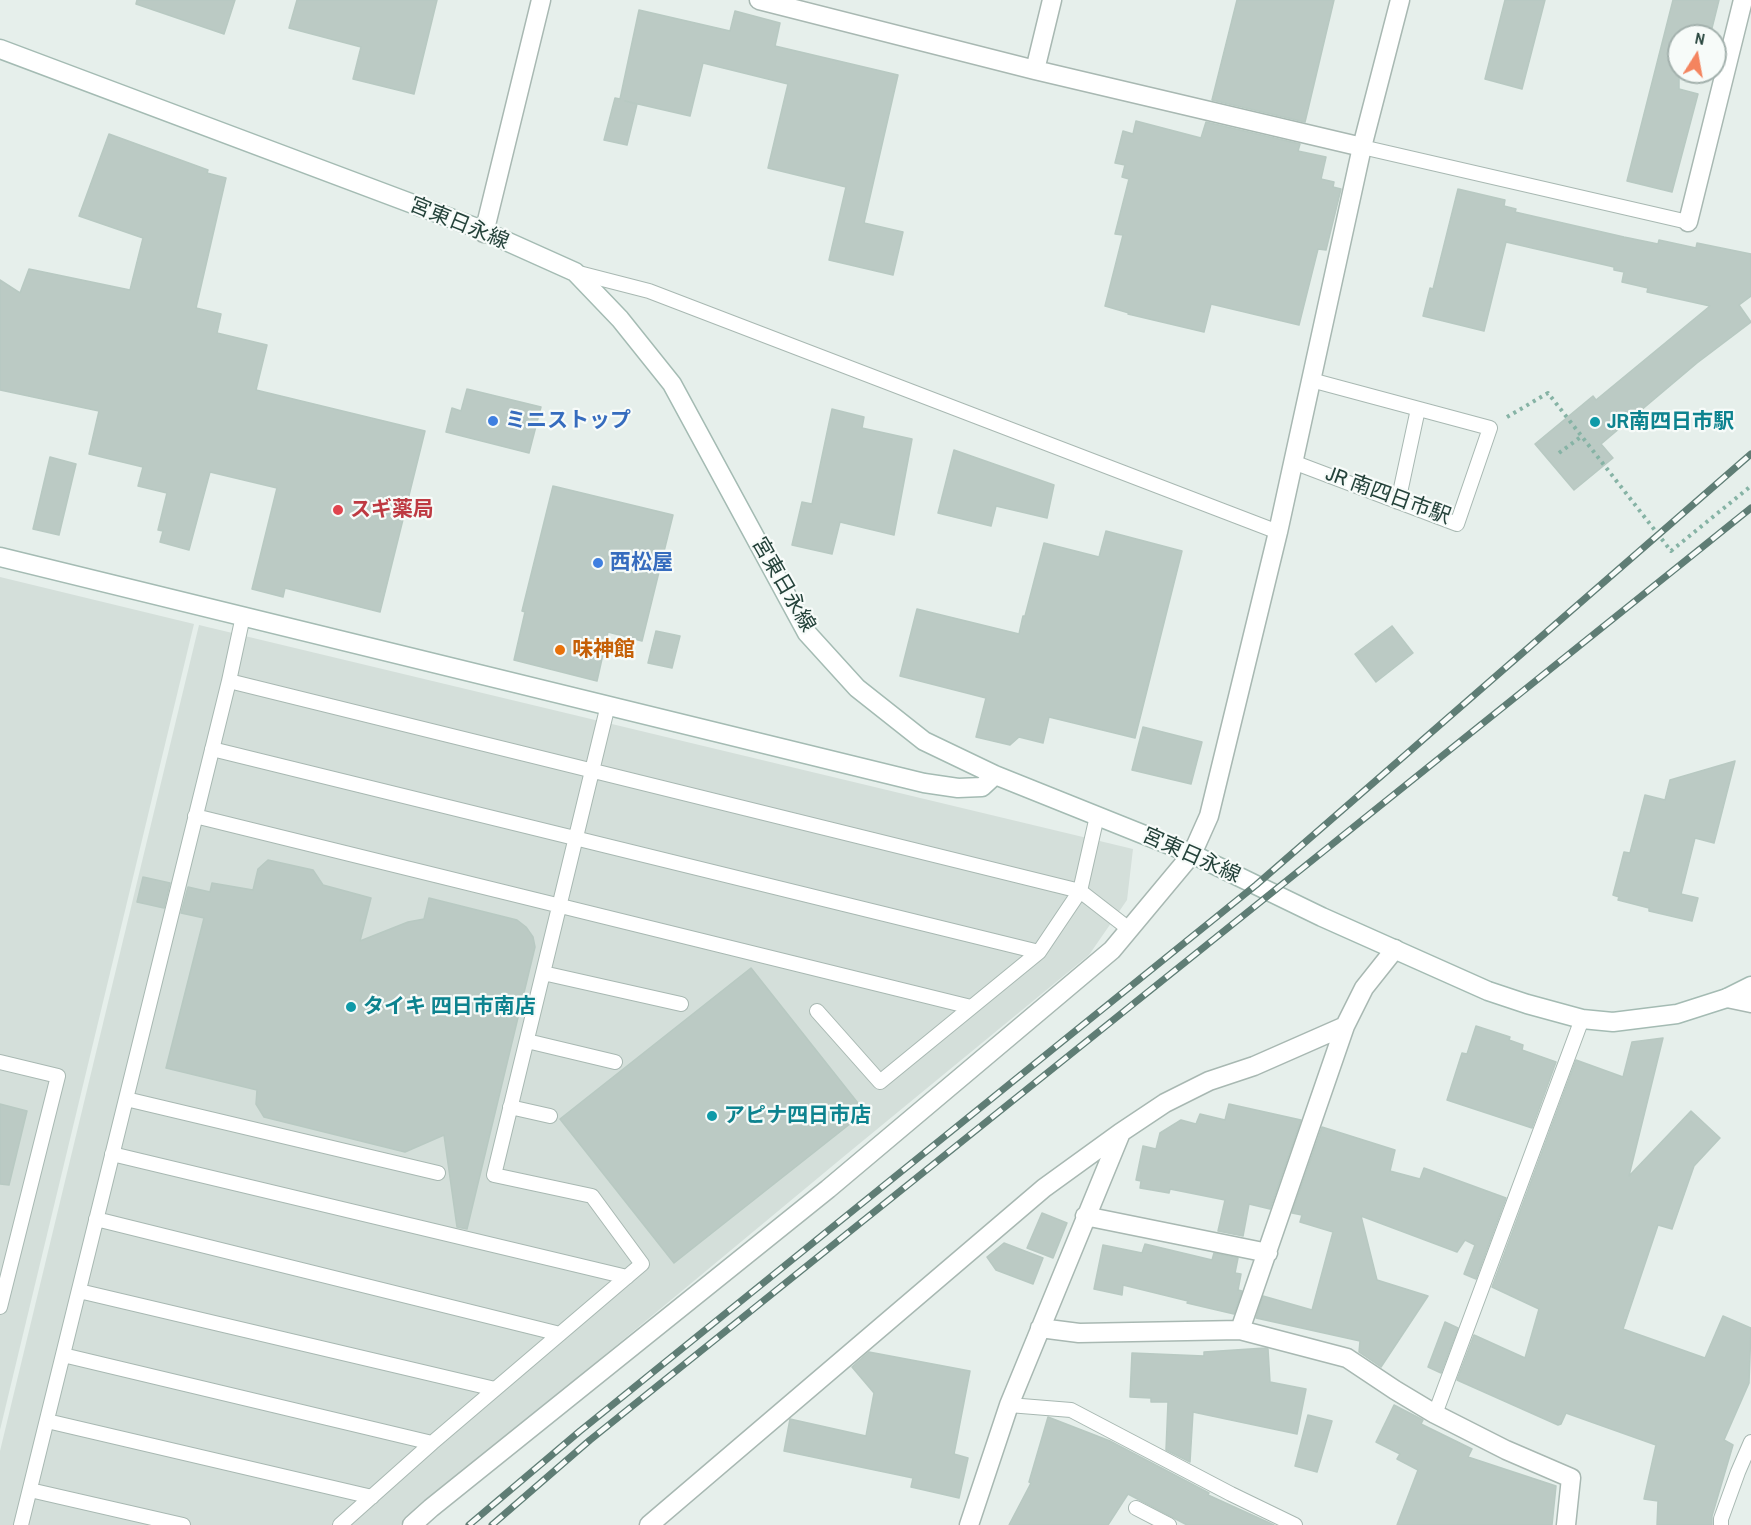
<!DOCTYPE html>
<meta charset="utf-8">
<style>
body{margin:0}
#map{position:relative;width:1751px;height:1525px;overflow:hidden;background:#e6efeb;font-family:"Archivo Narrow",sans-serif}
canvas{display:block}
.north{position:absolute;left:1667px;top:24px;width:60px;height:60px;box-sizing:border-box;background:#f7fbf9;border:2px solid #a3b1ad;border-radius:50%;rotate:11deg;font-size:16px;font-weight:700;line-height:24px;text-align:center;color:#24423a}
.north::after{content:'';display:block;margin:auto;width:21px;height:27px;background:#f4845f;clip-path:polygon(50% 0,100% 100%,50% 72%,0 100%)}
</style>
<div id="map">
<canvas width="1751" height="1525"></canvas>
<div class="north">N</div>
</div>
<script>
const ctx = document.querySelector('canvas').getContext('2d');
ctx.lineJoin = 'round';
function fill(path, color) { ctx.fillStyle = color; ctx.fill(path, 'evenodd'); }
const toPath = rows => new Path2D(rows.map(r => 'M' + r).join(''));
function trace(path, color, width, dash) { ctx.strokeStyle = color; ctx.lineWidth = width; ctx.lineCap = dash ? 'butt' : 'round'; ctx.setLineDash(dash || []); ctx.stroke(path); }
function write(font, color, halo, rows, align = 'center') {
  ctx.font = font + ' "Archivo Narrow","Noto Sans JP",sans-serif'; ctx.lineWidth = 4.5; ctx.setLineDash([]); ctx.textBaseline = 'middle'; ctx.strokeStyle = halo; ctx.fillStyle = color; for (const [text, x, y, turn = 0] of rows) {
    ctx.save(); ctx.translate(x, y); ctx.rotate((+turn || 0) * Math.PI / 180); ctx.textAlign = isNaN(turn) ? turn : align; if (halo) ctx.strokeText(text, 0, 0); ctx.fillText(text, 0, 0); ctx.restore();
  }
}
fill(toPath([
 [0,577,194,624,0,1430],
 [199,625,1133,849,1127,900,1089,955,842,1158,400,1525,0,1525,0,1451]
]), '#d4dfda');
const building = toPath([
 [137,0,235,0,224,34,136,4,137,0],
 [297,0,437,0,414,94,353,79,361,47,289,28,297,0],
 [1237,0,1334,0,1305,122,1212,100,1237,0],
 [1505,0,1545,0,1522,89,1485,79,1505,0],
 [1673,0,1719,0,1710,36,1679,36,1679,89,1698,94,1672,192,1627,181,1673,0],
 [639,10,730,31,735,11,780,23,775,46,898,75,864,223,903,232,893,275,829,260,846,187,768,168,788,84,703,63,690,116,625,101,637,104,627,145,604,140,615,98,620,99,639,10],
 [1136,121,1201,138,1206,122,1300,144,1298,151,1326,157,1321,179,1334,182,1333,187,1341,189,1326,250,1318,249,1299,325,1211,304,1204,332,1128,314,1129,313,1105,306,1123,235,1115,234,1129,179,1122,177,1125,165,1115,163,1123,131,1133,134,1136,121],
 [109,134,208,170,207,173,226,178,196,308,221,314,217,333,267,345,256,390,425,431,380,612,285,588,283,597,252,589,277,488,210,472,189,550,160,542,163,531,158,530,167,493,138,486,143,467,89,454,99,411,0,390,0,280,20,293,29,269,130,290,143,238,79,216,109,134],
 [1458,189,1505,200,1504,206,1516,209,1515,212,1624,237,1658,244,1659,240,1696,248,1697,243,1751,254,1751,296,1739,305,1751,322,1697,363,1601,444,1613,458,1574,490,1535,444,1593,396,1596,400,1710,306,1647,292,1648,288,1622,282,1624,272,1614,270,1614,267,1506,242,1484,331,1423,316,1430,288,1433,289,1458,189],
 [467,389,541,407,529,453,446,432,452,408,461,411,467,389],
 [832,409,864,417,862,428,912,439,894,535,840,522,832,554,792,545,802,502,812,504,832,409],
 [954,450,1054,485,1047,518,996,506,991,526,938,513,954,450],
 [50,457,76,464,59,535,33,529,50,457],
 [553,486,673,515,642,641,608,632,597,681,514,660,525,612,522,611,553,486],
 [1106,531,1182,551,1135,738,1049,717,1043,743,1019,737,1010,745,976,737,986,698,900,676,917,609,1019,634,1023,616,1025,616,1044,543,1099,557,1106,531],
 [1392,626,1413,653,1376,682,1355,654,1392,626],
 [656,631,680,636,672,668,648,663,656,631],
 [1143,727,1202,742,1191,784,1132,770,1143,727],
 [1735,761,1714,843,1695,838,1681,894,1698,898,1692,921,1649,911,1649,908,1618,900,1619,897,1613,895,1624,852,1630,853,1645,795,1665,800,1670,780,1735,761],
 [268,860,313,870,323,885,371,898,360,941,408,922,424,919,429,898,517,920,526,927,533,937,535,947,467,1229,457,1227,444,1135,405,1152,264,1117,256,1104,257,1090,166,1068,204,918,181,913,188,887,210,892,212,883,253,890,258,869,268,860],
 [143,877,170,883,164,908,137,902,143,877],
 [751,968,865,1112,674,1263,560,1119,751,968],
 [1476,1026,1510,1037,1509,1040,1523,1045,1522,1050,1556,1062,1532,1128,1447,1100,1462,1053,1467,1054,1476,1026],
 [1663,1038,1629,1176,1691,1111,1720,1138,1694,1166,1672,1229,1658,1225,1623,1329,1705,1358,1723,1316,1751,1328,1749,1383,1724,1440,1733,1445,1712,1516,1712,1525,1657,1525,1658,1501,1644,1499,1656,1445,1566,1413,1561,1424,1558,1425,1457,1380,1474,1335,1525,1358,1539,1309,1492,1287,1576,1060,1623,1077,1632,1042,1663,1038],
 [0,1104,27,1111,9,1185,0,1184,0,1104],
 [1229,1104,1301,1120,1270,1209,1249,1204,1243,1236,1218,1231,1225,1200,1170,1189,1169,1193,1140,1188,1141,1181,1136,1180,1143,1146,1156,1149,1160,1133,1181,1120,1196,1124,1200,1114,1225,1120,1229,1104],
 [1322,1127,1395,1150,1390,1171,1420,1179,1424,1168,1506,1198,1476,1279,1464,1274,1475,1245,1465,1240,1457,1252,1361,1216,1377,1280,1428,1296,1381,1367,1359,1352,1360,1341,1256,1318,1263,1296,1312,1310,1333,1232,1300,1222,1302,1215,1292,1213,1322,1127],
 [1042,1213,1067,1223,1053,1258,1027,1248,1042,1213],
 [1004,1243,1043,1258,1033,1284,996,1270,987,1257,1004,1243],
 [1145,1244,1212,1260,1214,1253,1238,1258,1235,1273,1241,1274,1238,1290,1242,1291,1234,1314,1187,1303,1188,1301,1123,1285,1122,1295,1094,1289,1103,1245,1142,1253,1145,1244],
 [1445,1322,1458,1328,1441,1373,1428,1367,1445,1322],
 [1265,1348,1268,1349,1270,1382,1306,1389,1297,1434,1193,1412,1190,1462,1166,1450,1168,1402,1151,1402,1151,1398,1130,1397,1132,1353,1204,1356,1204,1352,1265,1348],
 [869,1352,970,1371,954,1454,968,1458,959,1498,911,1487,913,1478,784,1451,790,1419,866,1436,874,1393,852,1367,869,1352],
 [1394,1405,1423,1420,1421,1424,1472,1449,1468,1457,1556,1486,1552,1525,1397,1525,1418,1470,1397,1459,1400,1454,1376,1442,1394,1405],
 [1308,1415,1332,1421,1317,1472,1295,1466,1308,1415],
 [1048,1417,1110,1441,1209,1493,1208,1495,1274,1525,1187,1525,1128,1494,1108,1525,1009,1525,1031,1483,1029,1482,1048,1417]
]);
fill(building, '#bbcac4');
trace(building, '#b8c9c2', 1.5);
const lane = toPath([
 [1362,147,1688,222],
 [575,272,649,291,1278,532],
 [1293,462,1457,524,1490,428,1311,380],
 [1398,502,1418,409],
 [229,681,1080,891,1039,952,880,1082,817,1011],
 [212,749,1039,952],
 [195,816,971,1007],
 [1097,816,1080,891,1129,929],
 [543,973,681,1004],
 [527,1041,615,1062],
 [0,1062,58,1076,0,1307],
 [126,1099,438,1173],
 [510,1107,550,1116],
 [112,1154,627,1277],
 [96,1219,560,1334],
 [79,1291,495,1389],
 [63,1355,432,1443],
 [1009,1405,1071,1410,1231,1494,1295,1525],
 [1435,1414,1582,1019],
 [47,1421,372,1497],
 [30,1490,183,1525],
 [1136,1508,1169,1525],
 [21,1525,229,681,243,616],
 [340,1525,432,1443,642,1264,592,1196,494,1175,608,705],
 [1721,1525,1721,1519,1738,1472,1751,1442]
]);
const street = toPath([
 [759,0,1035,70,1362,147],
 [1035,70,1052,0],
 [1688,222,1743,0],
 [484,233,541,0],
 [1727,998,1751,1003],
 [1085,1216,1268,1253],
 [1040,1328,1079,1333,1240,1330,1347,1358,1395,1390,1435,1414,1506,1450,1571,1478,1566,1525],
 [1240,1330,1345,1026],
 [412,1525,431,1508,828,1189,1112,950,1192,854,1209,816,1278,532,1362,147,1400,0],
 [649,1525,1044,1188,1120,1133,1165,1103,1209,1081,1254,1066,1345,1026,1364,988,1395,949],
 [969,1525,1009,1405,1120,1135]
]);
const secondary = toPath([
 [0,49,477,228,575,272,620,319,672,384,807,633,857,688,924,741,995,775,1192,854,1322,917,1488,991,1527,1004,1582,1019,1613,1022,1677,1014,1727,998,1751,986],
 [0,557,924,783,958,788,982,787,995,775]
]);
trace(lane, '#a8b8b2', 16);
trace(street, '#a8b8b2', 21);
trace(secondary, '#a4bbb3', 21);
trace(toPath([
 [1507,417,1548,393,1671,551,1751,486],
 [1559,453,1582,436]
]), '#86b3a5', 4, [3, 4.5]);
trace(lane, '#fff', 14);
trace(street, '#fff', 18);
trace(secondary, '#fff', 18);
const rail = toPath([
 [469,1525,580,1431,1256,885,1751,454],
 [492,1525,590,1440,1751,508]
]);
trace(rail, '#5f7d75', 7);
trace(rail, '#f7fbf9', 4.5, [14]);
for (const [x, y, r, color] of [
 [493,421,6,"#3f7fe0"],
 [1595,422,6,"#0f9aa8"],
 [338,510,6,"#e0444e"],
 [598,563,6,"#3f7fe0"],
 [560,650,6,"#e8710a"],
 [351,1007,6,"#0f9aa8"],
 [712,1116,6,"#0f9aa8"]
]) { const dot = new Path2D(); dot.arc(x, y, r, 0, 2 * Math.PI); ctx.fillStyle = color; ctx.fill(dot); trace(dot, '#f7fbf9', 2); }
write('21px', '#24423a', '#f7fbf9', [
 ["宮東日永線",459,224,22],
 ["JR 南四日市駅",1388,496,20],
 ["宮東日永線",783,585,60],
 ["宮東日永線",1191,856,24]
]);
write('bold 21px', '#366cbe', '#f7fbf9', [
 ["ミニストップ",505,421],
 ["西松屋",610,563]
], 'left');
write('bold 21px', '#0d838f', '#f7fbf9', [
 ["JR南四日市駅",1607,422],
 ["タイキ 四日市南店",363,1007],
 ["アピナ四日市店",724,1116]
], 'left');
write('bold 21px', '#be3a42', '#f7fbf9', [
 ["スギ薬局",350,510]
], 'left');
write('bold 21px', '#c56008', '#f7fbf9', [
 ["味神館",572,650]
], 'left');
</script>
